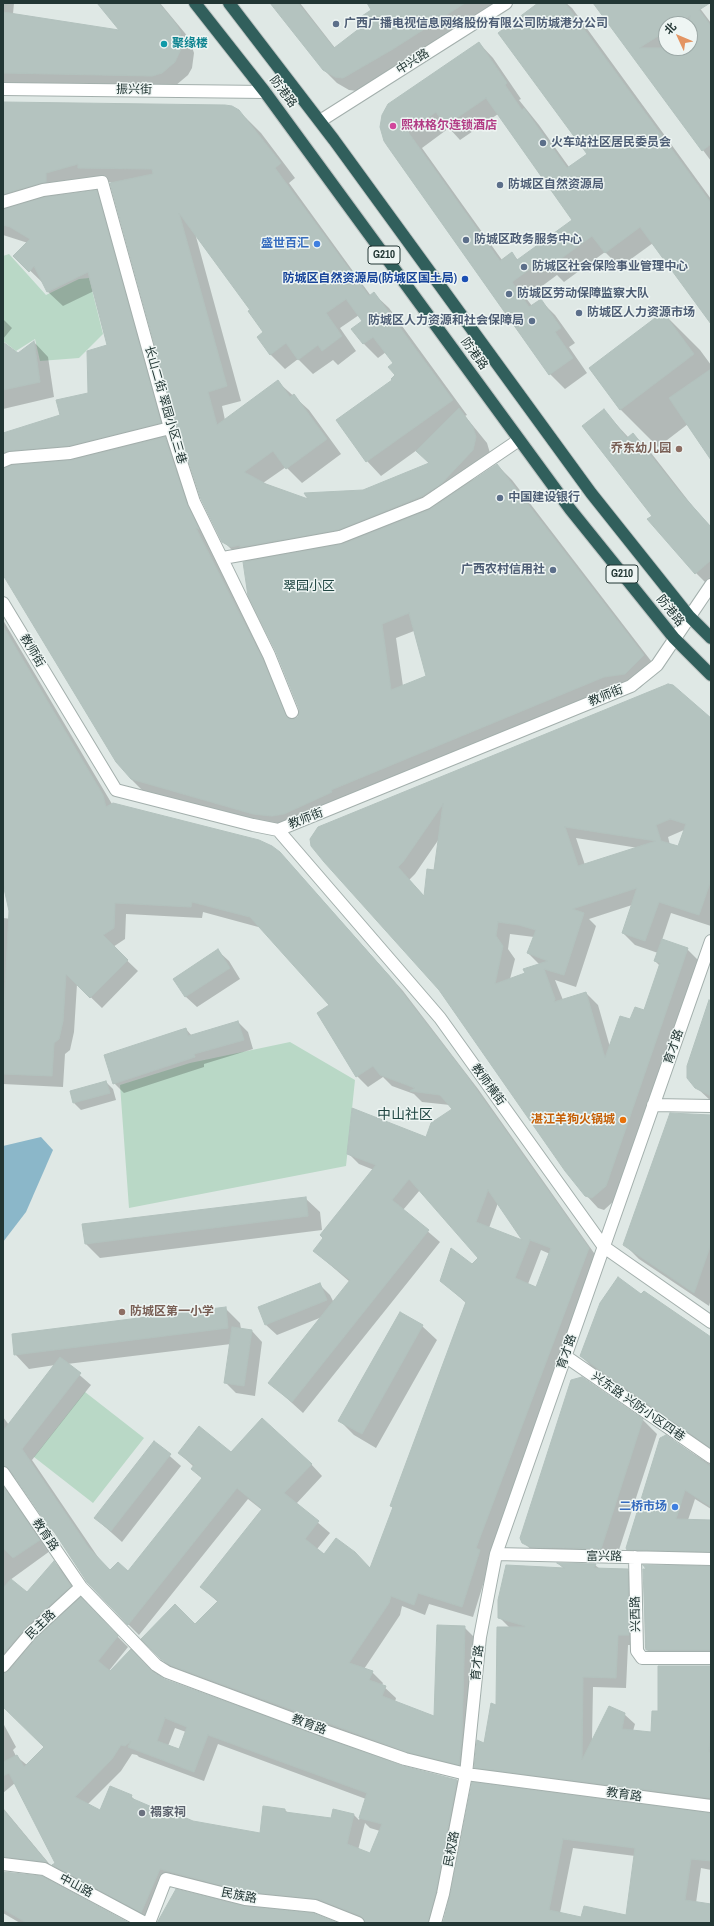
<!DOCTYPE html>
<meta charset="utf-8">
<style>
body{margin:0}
#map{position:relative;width:714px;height:1926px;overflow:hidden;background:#dfe8e5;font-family:"Archivo Narrow","Noto Sans SC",sans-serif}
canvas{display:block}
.frame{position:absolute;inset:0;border:4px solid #223634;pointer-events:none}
.north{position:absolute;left:658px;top:16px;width:40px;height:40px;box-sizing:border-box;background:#eef5f3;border:1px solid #9ca9a7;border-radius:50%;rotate:314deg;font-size:11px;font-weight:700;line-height:16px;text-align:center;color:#223634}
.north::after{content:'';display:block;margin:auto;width:14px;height:18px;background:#e39462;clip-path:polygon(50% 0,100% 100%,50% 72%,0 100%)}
</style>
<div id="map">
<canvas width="714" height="1926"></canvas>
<div class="frame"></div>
<div class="north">北</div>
</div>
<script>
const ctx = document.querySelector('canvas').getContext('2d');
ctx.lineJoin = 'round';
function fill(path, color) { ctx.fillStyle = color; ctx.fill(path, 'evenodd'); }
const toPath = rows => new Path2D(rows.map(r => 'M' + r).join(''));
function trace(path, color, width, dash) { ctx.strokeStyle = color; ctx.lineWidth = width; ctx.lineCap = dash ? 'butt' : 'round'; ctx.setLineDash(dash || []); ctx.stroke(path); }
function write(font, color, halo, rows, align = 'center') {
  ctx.font = font + ' "Archivo Narrow","Noto Sans SC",sans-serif'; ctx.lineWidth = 3; ctx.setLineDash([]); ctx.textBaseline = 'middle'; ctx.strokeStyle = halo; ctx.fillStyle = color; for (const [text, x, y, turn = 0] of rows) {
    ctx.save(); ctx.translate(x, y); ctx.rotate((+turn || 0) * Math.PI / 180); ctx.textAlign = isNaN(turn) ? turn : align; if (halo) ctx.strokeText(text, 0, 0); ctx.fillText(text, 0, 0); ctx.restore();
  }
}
fill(toPath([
 [9,254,46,295,79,279,89,278,103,334,79,358,40,361,35,339,16,351,3,341,3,256],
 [290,1042,355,1080,346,1166,129,1208,120,1085,190,1063],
 [85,1392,144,1438,93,1503,34,1457]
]), '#b9d8c6');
fill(toPath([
 [41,1137,53,1150,26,1212,3,1242,3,1146]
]), '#8bb7c9');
fill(toPath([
 [3,3,14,3,13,14,121,31,98,3,160,3,189,38,194,53,192,68,188,75,175,86,3,86],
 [271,3,300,3,335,48,362,28,373,10,369,3,498,3,357,91,349,90,337,83,323,69],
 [543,3,566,3,572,8,711,199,711,322,653,243,620,267,605,252,564,282,557,275,526,298,532,306,540,300,555,315,575,343,569,347,587,373,565,389,550,374,388,146,479,43,493,58,521,99,519,100,539,125,569,167,588,154],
 [498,114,574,221,518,260,511,253,502,260,422,148,449,128,460,140],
 [594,3,696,3,711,23,711,161],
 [666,24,690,24,690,48,666,48],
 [3,104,232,107,246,118,261,133,295,178,289,183,371,296,374,294,389,308,467,415,465,416,487,443,490,453,487,464,471,481,497,465,512,480,658,670,640,688,619,692,299,828,287,831,146,794,131,779,3,572,3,433,4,434,61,416,89,394,109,345,94,291,63,306,48,292,45,285,15,256,28,243,3,235],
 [93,182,111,182,178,426,223,541,238,556,248,562,300,709,299,718,295,719,276,674,201,520,179,453,166,439,175,437,111,206,96,191,60,196,60,187],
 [195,233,251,310,264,332,270,354,285,369,298,359,313,374,333,360,338,365,356,351,340,328,359,315,363,321,353,329,364,344,378,358,386,352,394,363,396,376,367,461,381,476,417,450,431,463,363,491,311,501,263,483,286,467,302,483,341,454,309,410,278,382,225,420,222,406,241,401],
 [414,631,427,677,403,686,396,638],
 [663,313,700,350,711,365,711,458,688,424,658,447,621,410,590,369],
 [3,319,12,328,3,339],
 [34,342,48,357,54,397,3,409,3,343,18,355],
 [604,411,629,438,633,434,648,449,694,508,711,527,711,588,696,573,653,516],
 [3,620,112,804,291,865,403,991,478,1089,599,1260,488,1559,490,1562,473,1617,429,1604,425,1615,402,1606,400,1615,364,1669,372,1672,383,1683,382,1685,396,1698,395,1702,435,1717,464,1627,475,1638,470,1775,419,1763,173,1670,161,1658,218,1602,201,1587,262,1510,248,1499,139,1635,128,1624,53,1531,16,1477,9,1478,50,1551,10,1580,27,1594,54,1562,65,1573,82,1597,80,1599,128,1647,108,1672,151,1672,164,1680,402,1767,457,1780,467,1791,440,1923,364,1923,329,1909,170,1879,152,1922,63,1875,54,1865,56,1863,15,1783,3,1793,3,1723,16,1747,13,1750,16,1756,27,1765,45,1747,3,1705,3,1678,6,1674,3,1672,3,1417,9,1425,55,1365,29,1369,15,1354,225,1308,240,1323,241,1329,252,1331,262,1342,255,1396,236,1393,225,1382,231,1344,67,1364,91,1385,32,1460,100,1560,110,1571,128,1572,203,1479,192,1469,194,1467,179,1453,231,1453,311,1464,322,1476,296,1504,330,1533,317,1549,325,1555,371,1570,393,1508,391,1506,466,1303,441,1280,472,1266,479,1258,420,1190,403,1210,440,1242,303,1413,270,1383,322,1317,277,1335,266,1325,319,1284,330,1295,334,1303,350,1282,314,1251,374,1170,359,1164,348,1153,427,1138,454,1109,450,1105,422,1102,414,1094,392,1086,383,1077,368,1087,357,1076,331,1006,262,928,203,912,202,918,126,914,125,939,113,947,138,971,102,1008,77,984,74,1032,70,1050,65,1054,63,1087,3,1084,3,918,12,919,3,880],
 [498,1203,525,1242,489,1228],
 [541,1250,550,1254,537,1288,528,1284],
 [175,1728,186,1732,179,1751,168,1746],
 [218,1744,366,1799,359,1820,354,1815,332,1819,289,1814,285,1810,260,1834,193,1822,159,1812,137,1802,131,1796,100,1811,87,1805,121,1771,132,1754,137,1755,139,1757,204,1781],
 [365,1823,370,1828,380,1831,371,1854,358,1850],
 [711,720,711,926,671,913,662,940,687,949,699,961,617,1198,604,1210,598,1208,586,1195,440,989,311,839],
 [684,830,679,848,670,845,668,837],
 [576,838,626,846,638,848,585,865],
 [439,839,434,871,425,897,409,880,415,874],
 [632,905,623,933,635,945,658,953,655,961,660,966,644,1011,631,1021,610,1047,598,1005,586,993,563,1000,555,980,576,987,596,926,589,919],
 [510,934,534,937,528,953,540,965,526,974,510,979,515,959,508,949],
 [218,951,229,961,240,979,197,1007,186,997,175,979],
 [711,997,711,1101,696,1087,688,1066],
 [238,1022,248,1032,253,1049,204,1064,204,1067,124,1093,114,1083,186,1029,192,1036],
 [106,1082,113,1089,116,1100,81,1110,74,1103],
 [711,1116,711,1299,709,1306,639,1259,624,1244],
 [305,1198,320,1212,322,1230,100,1258,85,1243],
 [642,1295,711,1338,711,1449,591,1366,581,1356],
 [400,1314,422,1326,437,1340,376,1448,354,1435,340,1421],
 [643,1420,657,1434,615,1562,538,1556,523,1542],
 [666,1436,711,1465,711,1509,695,1499,688,1520,711,1521,711,1561,639,1559,627,1548],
 [154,1442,181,1466,122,1542,95,1518],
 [559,1564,595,1565,600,1569,627,1570,638,1580,639,1645,628,1645,626,1688,593,1687,592,1741,624,1714,635,1724,633,1731,651,1733,659,1712,711,1666,711,1807,486,1777,475,1767,497,1706,510,1628,499,1617,564,1569],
 [711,1568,711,1660,657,1660,645,1648,644,1570],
 [473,1783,711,1814,711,1870,701,1868,696,1903,711,1905,711,1923,444,1923,451,1896],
 [573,1848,635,1856,627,1916,582,1919,560,1913],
 [3,1808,56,1872,16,1867,5,1856,3,1853],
 [3,1873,127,1923,20,1923,3,1913]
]), '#0003');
const building = toPath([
 [97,3,159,3,176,24,180,31,182,47,175,62,162,73,152,76,3,73,3,12,119,30,97,3],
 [270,3,298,3,334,48,360,28,356,20,371,10,367,3,465,3,393,49,343,78,335,77,323,70,270,3],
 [538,3,565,3,711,203,711,324,640,227,605,253,592,236,548,268,542,260,512,282,529,307,541,299,561,328,555,332,573,358,549,375,388,147,384,141,380,127,382,115,388,104,479,42,507,83,505,85,522,110,524,108,567,168,587,154,498,33,538,3],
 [486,98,572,220,517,260,512,252,500,261,408,132,436,112,445,126,486,98],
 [593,3,710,3,699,10,711,26,711,144,702,151,593,3],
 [690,16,690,48,639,48,666,31,666,24,677,24,690,16],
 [3,102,225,105,232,106,239,110,281,163,275,168,369,296,374,292,453,400,366,462,336,420,392,380,391,379,395,375,388,367,393,363,373,337,363,344,351,329,362,321,346,299,326,313,342,336,322,351,318,345,298,360,286,343,270,355,257,337,263,332,248,311,250,310,179,213,227,386,208,392,217,425,278,380,290,397,294,394,327,439,286,469,273,451,244,472,266,484,308,499,304,493,363,490,429,463,416,451,459,408,473,427,476,437,473,450,441,484,422,496,338,530,240,547,240,545,231,547,222,542,201,499,177,426,110,183,153,174,152,169,78,168,78,164,46,173,46,182,3,194,3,102],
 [97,190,161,423,69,446,9,451,3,453,3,433,60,415,56,400,88,393,87,351,107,345,88,272,47,292,34,266,29,272,13,256,30,239,10,227,3,225,3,209,45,197,97,190],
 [663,312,694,354,620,410,589,368,663,312],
 [34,341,40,382,3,390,3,342,18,353,34,341],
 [711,369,711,460,669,398,711,369],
 [604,409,627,438,633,433,679,491,711,527,711,560,695,574,647,519,652,516,582,426,604,409],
 [165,437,187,504,199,529,196,528,262,658,288,718,294,719,298,717,299,709,276,652,248,596,243,562,343,544,429,510,497,464,644,655,625,674,604,677,587,684,331,790,332,792,284,814,272,816,253,814,131,779,116,762,3,575,3,468,12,465,72,460,165,437],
 [409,613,426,676,391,690,382,624,409,613],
 [3,626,103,795,106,807,113,803,259,840,272,846,280,852,392,979,467,1076,589,1248,476,1548,480,1550,462,1607,418,1593,414,1605,391,1596,389,1603,349,1663,373,1671,369,1680,386,1686,382,1696,434,1716,437,1625,465,1626,462,1735,459,1765,407,1752,170,1665,161,1659,141,1639,175,1604,195,1624,218,1601,200,1587,262,1509,237,1488,128,1625,87,1582,53,1530,52,1531,9,1469,3,1466,3,1431,60,1357,81,1373,22,1449,89,1548,110,1570,118,1562,128,1571,202,1478,191,1469,194,1465,178,1453,199,1426,231,1452,262,1418,312,1464,284,1493,319,1521,305,1539,324,1554,336,1538,355,1552,370,1568,393,1507,390,1506,466,1302,440,1281,451,1248,472,1264,478,1258,409,1179,392,1200,429,1230,292,1402,268,1383,350,1280,313,1251,323,1238,320,1235,376,1165,347,1154,352,1108,426,1137,431,1123,452,1109,440,1095,410,1091,415,1088,380,1075,373,1066,356,1077,317,1013,329,1005,250,917,192,902,191,907,115,903,114,928,103,935,128,960,90,998,66,974,63,1021,59,1039,54,1043,52,1076,3,1074,3,1028,9,911,3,884,3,626],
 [488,1190,522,1240,476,1222,488,1190],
 [530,1240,551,1248,536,1287,515,1278,530,1240],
 [668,684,673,685,711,718,711,880,699,915,659,902,645,941,622,933,637,888,572,909,584,913,564,975,544,969,555,999,554,1002,586,992,605,1058,620,1016,630,1019,635,1007,644,1010,660,963,654,961,662,939,688,948,606,1186,592,1198,585,1196,565,1171,439,990,324,862,311,846,310,839,318,827,668,684],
 [443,804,434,870,427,869,424,896,398,867,403,862,443,804],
 [670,819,686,824,678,846,661,841,656,825,670,819],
 [565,827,610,834,656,841,578,866,565,827],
 [498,922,519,925,536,930,527,953,548,961,523,969,525,973,495,984,503,946,496,936,498,922],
 [218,949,230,968,185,997,173,979,218,949],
 [709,1000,711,1001,711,1096,695,1088,687,1078,687,1066,709,1000],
 [238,1021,244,1040,194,1054,195,1057,113,1084,104,1055,186,1028,188,1036,238,1021],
 [106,1081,110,1093,73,1103,70,1091,106,1081],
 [670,1113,711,1115,711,1244,694,1293,623,1245,670,1113],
 [306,1197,308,1216,85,1244,82,1224,306,1197],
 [618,1277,641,1294,644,1291,711,1337,711,1444,709,1447,580,1356,600,1303,618,1277],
 [320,1283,327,1300,265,1325,258,1307,320,1283],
 [226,1307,228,1328,14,1355,12,1334,226,1307],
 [400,1312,423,1325,362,1434,338,1421,400,1312],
 [232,1327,252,1330,244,1386,224,1383,232,1327],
 [582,1377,643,1419,601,1549,530,1547,522,1543,520,1538,571,1380,582,1377],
 [666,1435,711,1467,711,1507,685,1490,676,1519,711,1520,711,1552,627,1550,626,1548,660,1438,666,1435],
 [154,1441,171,1454,111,1531,94,1518,154,1441],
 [3,1486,40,1540,13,1558,3,1548,3,1486],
 [54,1561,71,1586,26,1627,3,1654,3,1588,11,1579,27,1592,54,1561],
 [557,1563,596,1564,594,1568,628,1569,629,1635,618,1635,616,1678,583,1677,582,1760,609,1706,625,1713,622,1729,651,1732,652,1711,658,1711,658,1666,711,1666,711,1730,709,1752,711,1752,711,1798,474,1768,477,1740,484,1743,491,1703,496,1705,497,1627,525,1627,525,1626,498,1618,498,1600,506,1565,565,1568,557,1563],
 [643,1565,711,1566,711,1650,646,1650,643,1569,646,1569,643,1565],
 [81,1597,118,1636,98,1661,110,1671,131,1649,151,1670,164,1679,403,1766,457,1780,436,1892,428,1923,365,1923,361,1916,318,1899,246,1892,160,1869,141,1913,52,1865,55,1863,9,1773,3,1776,3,1762,17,1755,24,1767,44,1747,3,1707,3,1673,9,1671,36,1638,81,1597],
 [165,1718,187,1727,179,1749,157,1741,165,1718],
 [208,1735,367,1793,359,1818,382,1824,370,1853,347,1844,354,1814,333,1809,331,1818,285,1812,285,1809,263,1806,260,1833,193,1821,160,1807,159,1810,131,1798,132,1795,110,1786,100,1810,75,1797,112,1759,121,1745,125,1746,131,1741,128,1747,194,1772,208,1735],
 [472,1782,711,1813,711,1861,691,1859,685,1900,711,1904,711,1923,443,1923,450,1895,472,1782],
 [563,1839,635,1848,626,1915,584,1906,581,1917,549,1910,563,1839],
 [3,1809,47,1862,3,1857,3,1809],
 [3,1872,42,1876,129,1923,27,1923,3,1909,3,1872],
 [176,1889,244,1906,313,1913,338,1923,157,1923,176,1889]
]);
fill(building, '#b4c3bf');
trace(building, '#b2c1bd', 1);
const street = toPath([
 [3,89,265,92],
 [320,121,506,3],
 [3,202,43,190,102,182,170,428,194,502,269,655,292,712],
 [3,461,10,458,70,453,170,428],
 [223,558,340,537,426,503,519,440],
 [3,603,116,790,253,825,278,830,631,686,657,665,711,585],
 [278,830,440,1018,604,1247,711,1322],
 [653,1105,711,1106],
 [565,1356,711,1457],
 [3,1473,81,1587,156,1665,167,1672,328,1732,405,1759,466,1774,711,1806],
 [496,1554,711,1559],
 [635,1557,637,1651,642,1658,711,1658],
 [3,1666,31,1633,81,1587],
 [3,1864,44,1869,145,1923],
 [149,1923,166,1879,245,1899,315,1906,358,1923],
 [435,1923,443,1894,466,1774,480,1637,496,1554,711,941]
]);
const highway = toPath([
 [195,3,265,92,570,509,674,638,711,675],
 [229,3,334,140,591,493,689,616,711,638]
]);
trace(street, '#a3afac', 14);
trace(highway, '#bdc3c2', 14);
trace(street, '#fff', 12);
trace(highway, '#315f5c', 12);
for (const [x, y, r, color] of [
 [336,24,4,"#5c6f8a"],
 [164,44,4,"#0f9aa8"],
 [393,126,4,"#d1479c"],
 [543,143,4,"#5c6f8a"],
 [500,185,4,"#5c6f8a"],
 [466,240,4,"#5c6f8a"],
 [317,244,4,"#3f7fe0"],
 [524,267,4,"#5c6f8a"],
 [465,279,4,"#1a4fb4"],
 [509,294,4,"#5c6f8a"],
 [579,313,4,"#5c6f8a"],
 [532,321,4,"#5c6f8a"],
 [679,449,4,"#8d6e63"],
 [500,498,4,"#5c6f8a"],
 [553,570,4,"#5c6f8a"],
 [623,1120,4,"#e8710a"],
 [122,1312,4,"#8d6e63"],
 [675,1507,4,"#3f7fe0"],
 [142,1813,4,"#6b7280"]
]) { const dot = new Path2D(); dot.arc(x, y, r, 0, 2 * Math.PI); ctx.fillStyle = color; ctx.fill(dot); trace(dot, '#eef5f3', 1.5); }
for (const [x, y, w] of [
 [384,255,32],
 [622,574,32]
]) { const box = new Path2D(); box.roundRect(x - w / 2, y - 9, w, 18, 3); ctx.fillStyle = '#eef5f3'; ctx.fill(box); trace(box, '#223634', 1); }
write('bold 11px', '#223634', null, [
 ["G210",384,255],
 ["G210",622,574]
]);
write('bold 12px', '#4e5e75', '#eef5f3', [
 ["广西广播电视信息网络股份有限公司防城港分公司",344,24],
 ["火车站社区居民委员会",551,143],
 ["防城区自然资源局",508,185],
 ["防城区政务服务中心",474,240],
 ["防城区社会保险事业管理中心",532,267],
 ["防城区劳动保障监察大队",517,294],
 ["防城区人力资源市场",587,313],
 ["防城区人力资源和社会保障局",524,321,"right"],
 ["中国建设银行",508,498],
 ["广西农村信用社",545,570,"right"]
], 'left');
write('bold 12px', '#0d838f', '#eef5f3', [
 ["聚缘楼",172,44]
], 'left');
write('12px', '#223634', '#eef5f3', [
 ["中兴路",413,62,-32],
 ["振兴街",134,90,1],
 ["防港路",283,92,53],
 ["防港路",474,354,54],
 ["长山二街 翠园小区三巷",165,405,74],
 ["防港路",670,611,51],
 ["教师街",32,651,59],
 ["教师街",606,696,-22],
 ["教师街",306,819,-21],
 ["育才路",674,1047,-71],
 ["教师横街",488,1085,54],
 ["育才路",567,1352,-71],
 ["兴东路 兴防小区四巷",638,1407,35],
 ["教育路",45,1535,56],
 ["富兴路",604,1557,1],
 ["兴西路",636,1614,-91],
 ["民主路",41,1625,-44],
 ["育才路",478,1663,-84],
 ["教育路",309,1725,20],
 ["教育路",624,1795,8],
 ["民权路",452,1849,-79],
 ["中山路",76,1886,28],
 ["民族路",239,1896,11]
]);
write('bold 12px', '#b23c85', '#eef5f3', [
 ["熙林格尔连锁酒店",401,126]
], 'left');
write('bold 12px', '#366cbe', '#eef5f3', [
 ["盛世百汇",309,244],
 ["二桥市场",667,1507]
], 'right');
write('bold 12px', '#164399', '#eef5f3', [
 ["防城区自然资源局(防城区国土局)",457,279]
], 'right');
write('bold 12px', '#785e54', '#eef5f3', [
 ["乔东幼儿园",671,449],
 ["防城区第一小学",130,1312,"left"]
], 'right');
write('bold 12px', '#c56008', '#eef5f3', [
 ["湛江羊狗火锅城",615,1120]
], 'right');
write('bold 12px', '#5b616d', '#eef5f3', [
 ["禤家祠",150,1813]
], 'left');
write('13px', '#204642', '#eef5f3', [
 ["翠园小区",309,587]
]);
write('14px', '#204642', '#eef5f3', [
 ["中山社区",405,1115]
]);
</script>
